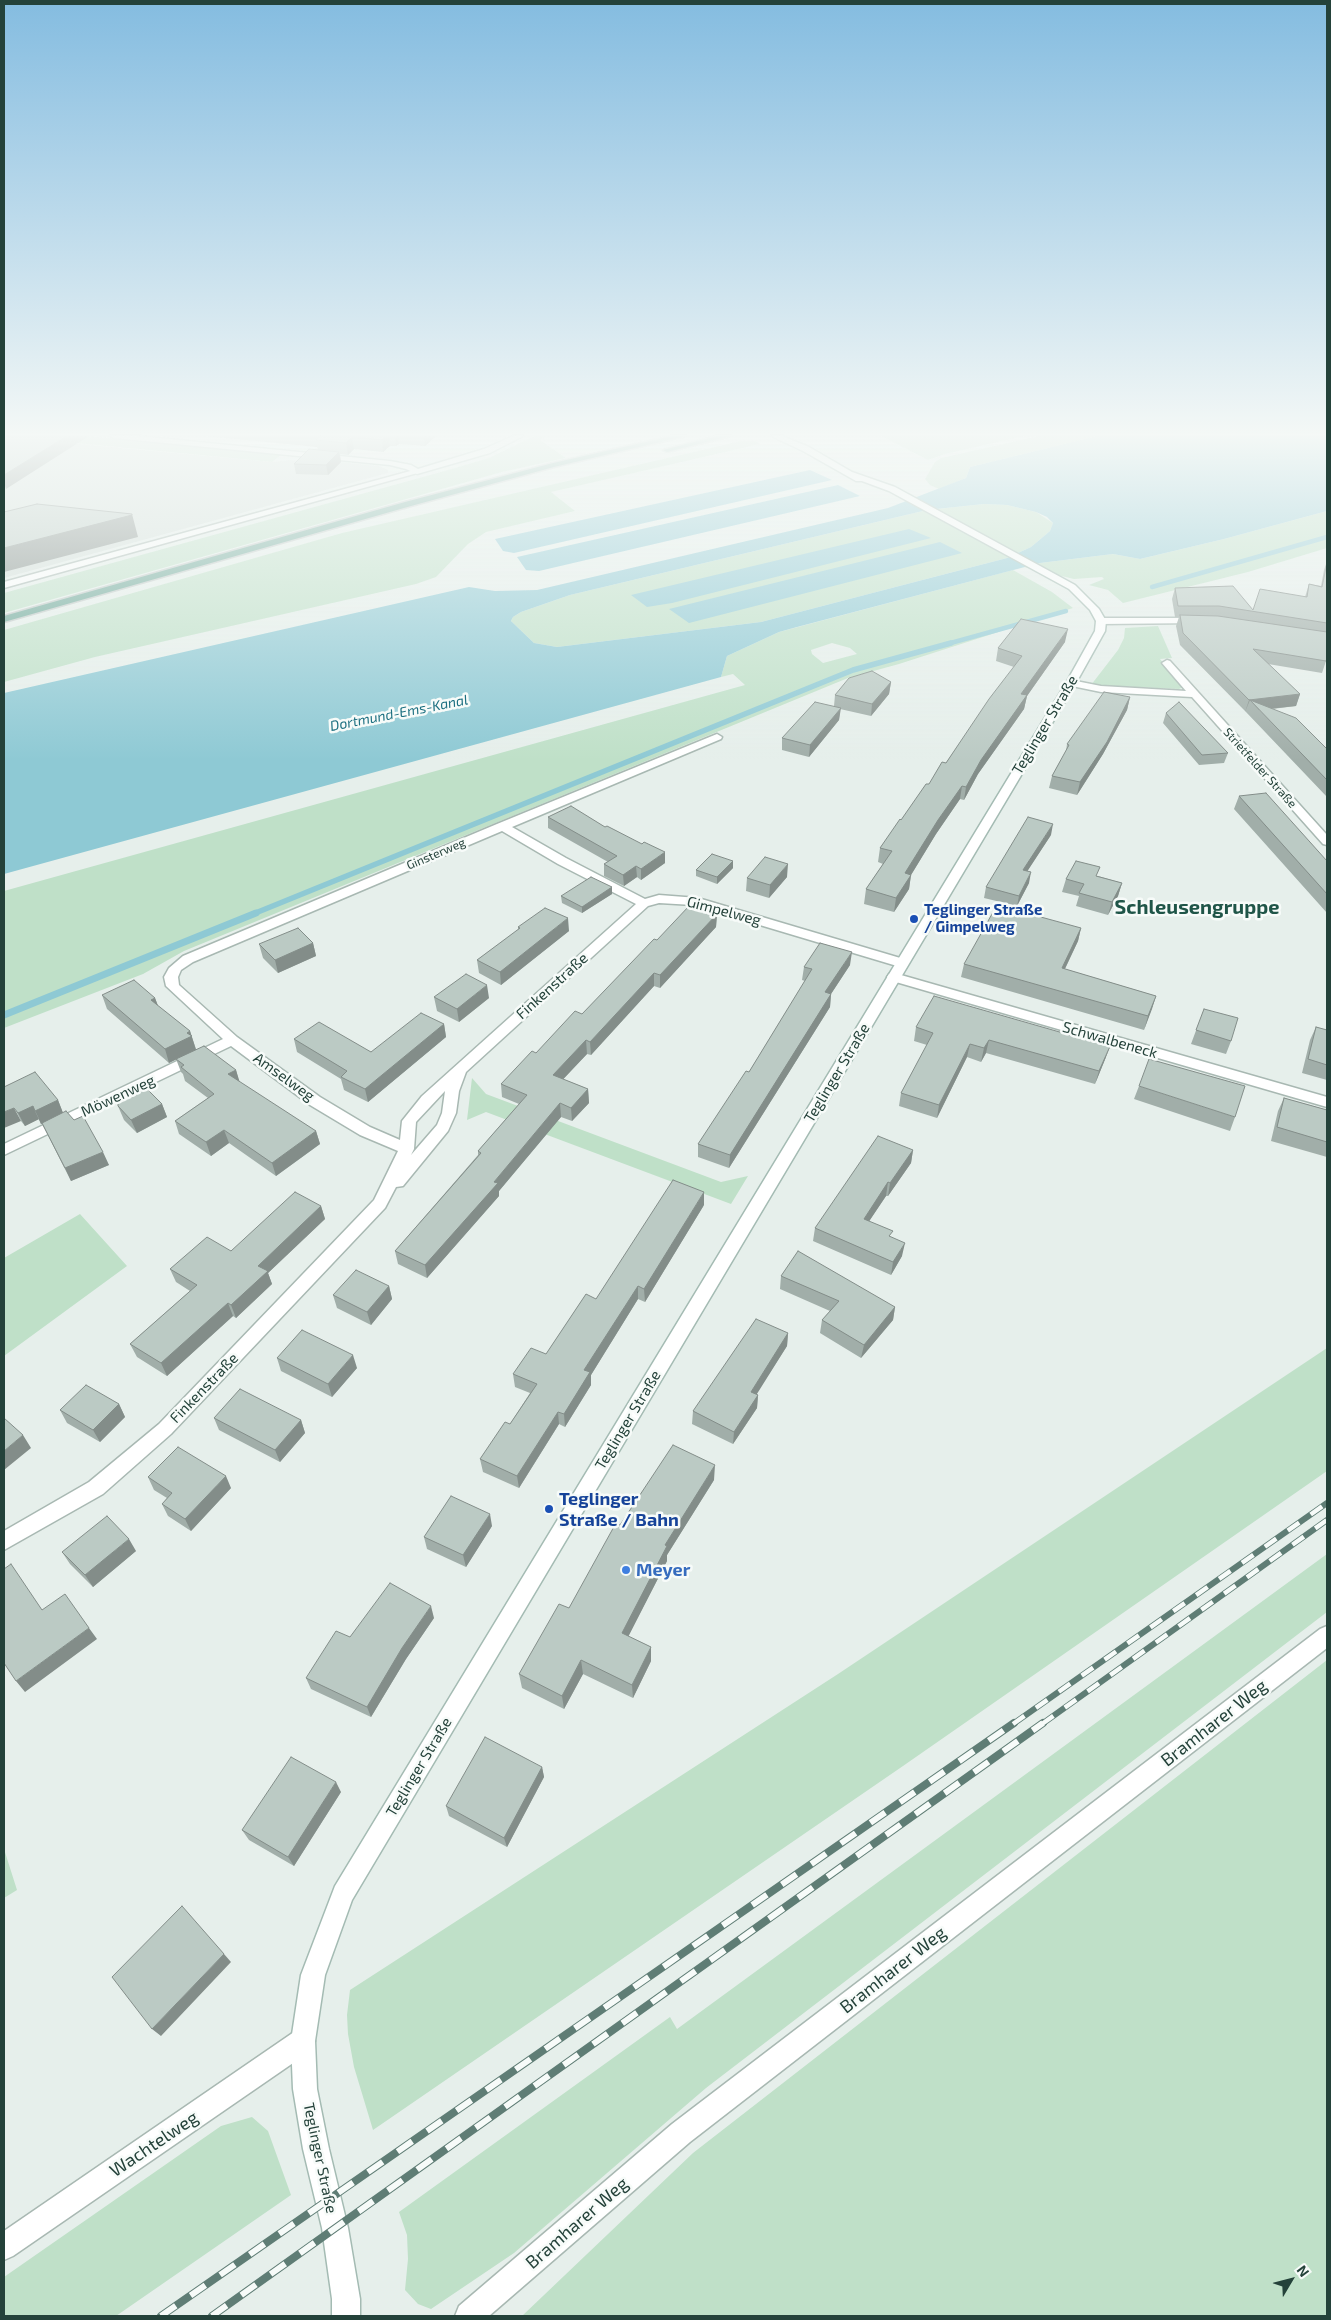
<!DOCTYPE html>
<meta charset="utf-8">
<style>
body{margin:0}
#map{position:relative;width:1331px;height:2320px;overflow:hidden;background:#e6efeb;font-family:"Exo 2",sans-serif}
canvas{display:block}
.frame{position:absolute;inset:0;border:5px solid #24423a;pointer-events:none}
.north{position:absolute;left:1266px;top:2255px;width:50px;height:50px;-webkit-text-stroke:4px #f7fbf9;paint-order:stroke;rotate:53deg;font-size:14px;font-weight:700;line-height:20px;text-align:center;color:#24423a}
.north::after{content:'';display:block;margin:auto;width:18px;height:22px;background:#24423a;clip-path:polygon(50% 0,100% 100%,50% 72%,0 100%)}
</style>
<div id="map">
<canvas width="1331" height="2320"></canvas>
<div class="frame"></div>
<div class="north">N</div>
</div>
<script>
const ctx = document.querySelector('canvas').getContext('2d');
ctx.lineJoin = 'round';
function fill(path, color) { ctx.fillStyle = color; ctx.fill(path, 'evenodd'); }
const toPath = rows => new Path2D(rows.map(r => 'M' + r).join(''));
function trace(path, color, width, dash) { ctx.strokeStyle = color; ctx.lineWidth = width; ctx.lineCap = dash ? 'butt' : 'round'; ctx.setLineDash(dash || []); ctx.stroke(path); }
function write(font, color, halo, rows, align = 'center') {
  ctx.font = font + ' "Exo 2",sans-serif'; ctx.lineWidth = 5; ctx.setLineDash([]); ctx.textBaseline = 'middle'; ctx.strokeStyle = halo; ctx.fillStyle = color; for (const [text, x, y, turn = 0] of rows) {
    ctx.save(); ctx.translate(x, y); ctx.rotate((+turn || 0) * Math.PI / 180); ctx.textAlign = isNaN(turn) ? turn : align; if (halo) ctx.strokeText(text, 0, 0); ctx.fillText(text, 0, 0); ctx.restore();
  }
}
fill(toPath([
 [4,437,272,462,289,460,305,461,308,459,379,466,388,470,388,473,4,578]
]), '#d4dfda');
fill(toPath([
 [4,436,87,436,281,455,272,462],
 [534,436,547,436,540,440,566,458,502,472,4,613,4,593,448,470,489,458],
 [881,436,1024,436,945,454,928,460],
 [1039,436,1097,436,970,467,966,478,939,489,930,485,925,479,935,462,941,458],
 [741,441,755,441,760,444,551,492,575,511,486,532,468,544,436,577,416,584,95,657,4,682,4,630,342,533],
 [984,504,1007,505,1036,512,1053,523,1050,531,1031,547,1007,558,761,622,557,647,534,643,511,621,513,617,521,612,570,595,927,510],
 [1327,511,1327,548,1248,572,1123,603,1108,590,1089,585,1104,579,1102,577,1074,579,1024,567,1040,563,1113,554,1140,559,1224,539],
 [1013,570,1052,592,1073,608,899,664,848,678,184,951,143,974,4,1028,4,891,745,685,733,674,721,677,727,656,779,632],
 [832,643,850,648,857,654,823,663,812,654,811,650],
 [1158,626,1172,658,1160,659,1184,687,1179,689,1091,685,1118,650,1124,638,1125,628],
 [472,1078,486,1094,721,1182,748,1176,731,1204,486,1112,467,1120],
 [80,1214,127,1266,4,1356,4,1258],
 [1327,1348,1327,1471,903,1766,373,2130,354,2067,348,2034,347,2015,350,1990,838,1674],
 [1327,1554,1327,1612,706,2088,514,2253,431,2309,418,2304,405,2290,408,2259,407,2235,399,2212,670,2017,677,2029],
 [1327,1660,1327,2316,522,2316,693,2153],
 [4,1849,17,1890,4,1898],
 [252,2117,268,2131,291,2195,116,2316,4,2316,4,2277,221,2126]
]), '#bfe0c8');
fill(toPath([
 [1097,436,1327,436,1327,511,1224,539,1140,559,1113,554,1040,563,797,627,779,632,727,656,721,677,4,874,4,693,469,587,495,591,537,590,888,508,966,478,970,467],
 [984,504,1007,505,1036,512,1047,517,1053,523,1050,531,1031,547,1007,558,761,622,557,647,534,643,511,621,513,617,521,612,570,595,927,510],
 [810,470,832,480,514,553,503,551,495,539],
 [838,485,860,496,539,571,526,570,517,557],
 [909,529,931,538,672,603,647,607,631,595],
 [940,542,962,553,689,623,669,609]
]), '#8ec9d4');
trace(toPath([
 [1152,587,1327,537],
 [947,644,1066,611]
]), '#8ec9d4', 4.5);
trace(toPath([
 [253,914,853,670,951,643]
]), '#8ec9d4', 5.5);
trace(toPath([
 [4,1015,256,913]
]), '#8ec9d4', 7);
const street = toPath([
 [414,470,421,472,4,588,4,582,414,470],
 [1197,618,1200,619,1200,623,1101,624,1096,621,1101,618,1197,618],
 [1167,660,1170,661,1327,835,1327,845,1323,844,1192,697,1101,692,1067,685,1066,683,1071,680,1101,686,1186,691,1162,663,1167,660],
 [717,734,722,737,721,739,512,827,566,858,645,899,659,895,698,898,907,960,908,963,907,966,897,966,693,905,659,903,648,906,466,1072,459,1091,456,1113,448,1131,403,1186,396,1187,385,1208,171,1434,103,1494,4,1550,4,1531,89,1482,159,1424,374,1200,398,1151,360,1135,310,1105,231,1046,4,1155,4,1144,223,1039,166,986,164,977,169,968,183,956,497,824,717,734],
 [502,831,558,864,636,904,422,1096,402,1121,400,1140,370,1127,320,1097,237,1037,179,985,178,977,181,970,193,962,502,831],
 [445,1091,442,1113,437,1125,411,1155,414,1149,416,1122,445,1091],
 [894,973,1327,1097,1327,1107,889,980,887,977,889,974,894,973],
 [1327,1626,1327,1648,690,2142,489,2316,455,2316,459,2306,672,2124,1320,1629,1327,1626],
 [303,2029,312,2032,315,2041,312,2050,13,2256,4,2260,4,2231,294,2032,303,2029]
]);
const secondary = toPath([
 [110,436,138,436,390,461,411,465,418,469,484,449,513,436,523,436,490,453,417,474,406,469,390,465,114,438,110,436],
 [771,436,782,436,809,447,852,472,895,487,1075,585,1099,609,1106,621,1105,631,1076,683,352,1900,325,1975,315,2041,317,2089,329,2149,348,2228,360,2299,360,2316,332,2316,332,2299,322,2228,303,2149,293,2089,291,2041,301,1975,335,1886,1066,683,1095,631,1096,621,1090,610,1069,589,889,491,862,481,856,481,803,451,771,436]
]);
const primary = toPath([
 [672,436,686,436,554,467,411,506,4,622,4,616,405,502,553,463,672,436],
 [717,436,731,436,667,452,663,450,717,436]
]);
trace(street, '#a8b8b2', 3);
trace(secondary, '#a4bbb3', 3);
trace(primary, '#c2cac8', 3);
fill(street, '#fff');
fill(secondary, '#fff');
fill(primary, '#6aa596');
const railFar1 = toPath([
 [1013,1724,1327,1503],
 [1042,1724,1327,1520]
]);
const rail = toPath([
 [161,2316,1014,1723],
 [212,2316,1043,1723]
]);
trace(railFar1, '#5f7d75', 6);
trace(rail, '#5f7d75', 8);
trace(railFar1, '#f7fbf9', 4.5, [14]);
trace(rail, '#f7fbf9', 6, [18]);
fill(toPath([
 [205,436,436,436,425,446,399,444,396,446,390,446,383,452,354,449,348,455,340,454,341,462,328,475,296,474,294,464,318,450,317,447],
 [1327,561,1327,658,1322,673,1268,664,1300,694,1296,706,1272,709,1327,749,1327,797,1246,712,1180,645,1176,626,1179,617,1175,617,1172,599,1175,588,1253,610,1305,597,1309,584,1321,586,1324,570],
 [1065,642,1027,696,1024,709,978,774,964,800,960,799,936,834,911,875,909,889,894,912,864,904,866,889,883,864,878,862,880,848,901,820,946,763,1014,667,996,661,998,648],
 [891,682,889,694,871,716,840,709,839,720,809,757,782,750,782,738,834,706,835,695],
 [1130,697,1127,710,1103,754,1077,795,1049,788,1052,776,1066,751,1067,744],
 [1166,713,1228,753,1224,763,1199,765,1163,723],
 [1239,796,1327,861,1327,913,1234,809],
 [548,817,665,863,641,880,637,877,624,886,604,876,604,864,608,862,548,828],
 [1051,835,1027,871,1029,883,1017,906,984,898,986,887],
 [733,861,733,868,717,884,696,876,696,870],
 [1098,876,1122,883,1118,896,1108,915,1076,906,1079,896,1062,892,1066,879],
 [787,877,769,898,746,891,747,878],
 [612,887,612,894,582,913,562,903,561,896],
 [717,914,716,927,660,988,654,986,591,1055,587,1054,563,1079,588,1089,589,1103,572,1121,561,1117,499,1191,499,1196,427,1278,398,1264,395,1251,478,1155,478,1151,519,1104,502,1097,501,1084,536,1053,582,1014,657,940],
 [518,927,569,931,501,985,479,973,477,960,518,930],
 [1081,928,1078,941,1065,969,1156,996,1144,1030,961,977,964,964],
 [313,943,316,956,278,973,263,958,259,944],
 [850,965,831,994,830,1007,729,1168,698,1157,698,1144,749,1072,805,981,802,980,804,967],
 [102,995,155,998,158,1006,190,1031,196,1049,236,1070,239,1082,316,1131,320,1144,276,1176,229,1143,211,1156,179,1134,175,1121,208,1098,185,1081,183,1074,181,1072,176,1059,169,1063,107,1009],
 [434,997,489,998,459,1022,437,1011],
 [1204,1009,1231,1041,1226,1054,1191,1044],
 [444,1024,446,1037,368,1102,344,1090,341,1079,297,1052,294,1039,371,1052],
 [916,1027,1106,1057,1095,1084,986,1053,981,1062,967,1057,937,1118,899,1106,901,1093,927,1045,914,1041],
 [1316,1027,1327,1030,1327,1080,1302,1073,1310,1040],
 [1139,1086,1235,1117,1230,1131,1134,1099],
 [4,1087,58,1100,63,1113,109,1165,71,1181,42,1124,41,1124,39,1119,25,1126,21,1121],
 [1284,1098,1327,1110,1327,1157,1271,1141,1278,1111],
 [162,1104,167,1117,137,1133,124,1120,118,1106],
 [913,1150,911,1163,888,1196,886,1196,869,1221,891,1237,902,1256,891,1275,813,1241,815,1228],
 [704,1205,645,1302,638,1299,591,1375,591,1385,565,1427,559,1424,519,1488,483,1472,480,1459,510,1424,530,1393,515,1387,513,1374,546,1354,596,1299],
 [321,1206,325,1219,268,1273,272,1284,236,1318,233,1316,167,1376,137,1357,130,1344,190,1291,176,1282,170,1269,231,1251],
 [781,1276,895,1307,893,1320,861,1358,820,1333,822,1320,830,1311,780,1289],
 [389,1286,392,1299,371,1325,337,1308,333,1295],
 [788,1333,787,1346,756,1394,758,1395,757,1408,733,1444,692,1424,693,1411],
 [277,1358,357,1368,332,1397,281,1371],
 [119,1404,125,1417,100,1442,67,1423,60,1410],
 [214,1418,301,1420,305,1433,280,1462,219,1430],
 [148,1477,231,1488,191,1531,168,1516,162,1504,167,1498,154,1490],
 [714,1480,667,1555,667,1561,628,1636,651,1647,651,1661,633,1698,583,1674,564,1709,522,1688,519,1674,569,1608,620,1525],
 [492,1526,466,1567,427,1549,424,1537],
 [136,1551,93,1587,70,1564,62,1552],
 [434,1618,406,1659,371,1717,311,1689,306,1678,350,1637],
 [542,1767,544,1777,507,1847,449,1816,446,1806],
 [341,1792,294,1866,249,1840,242,1830]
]), '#a1aea9');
fill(toPath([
 [67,436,89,436,6,489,4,483,4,475],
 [387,436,389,436,390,446,383,452,382,440],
 [395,436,398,436,399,444,396,446],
 [424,436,436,436,425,446],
 [352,437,354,449,348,455,346,443],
 [339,452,341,462,328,475,326,465],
 [132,514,138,537,4,572,4,548],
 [1068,629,1065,642,1027,696,1024,709,978,774,964,800,966,787,981,760,1021,694],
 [891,682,889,694,871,716,872,704],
 [1300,694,1296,706,1259,710,1250,700,1245,712,1249,700],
 [1130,697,1127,710,1103,754,1077,795,1080,782],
 [841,708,839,720,809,757,810,745],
 [962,786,960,799,936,834,911,875,909,889,894,912,896,898,905,873,938,820],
 [1053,824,1051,835,1021,881,1023,870],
 [665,852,665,863,641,880,641,869],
 [733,861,733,868,717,884,717,877],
 [788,864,787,877,769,898,770,885],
 [636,866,637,877,624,886,623,875],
 [1031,872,1029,883,1017,906,1019,896],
 [1122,883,1118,896,1108,915,1112,902],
 [612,887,612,894,582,913,582,907],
 [717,914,716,927,660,988,660,975],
 [568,918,569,931,501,985,500,972],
 [1081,928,1078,941,1059,981,1062,968],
 [313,943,316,956,278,973,275,960],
 [852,952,850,965,831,994,830,1007,729,1168,730,1155,825,992],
 [654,973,654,986,591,1055,590,1042],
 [487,985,489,998,459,1022,457,1009],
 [1156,996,1152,1009,1144,1030,1148,1016],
 [155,998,160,1011,151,1000],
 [444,1024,446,1037,368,1102,365,1089],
 [190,1031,196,1050,169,1063,165,1049],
 [586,1040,587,1054,554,1089,553,1075],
 [989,1040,986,1053,981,1062,984,1048],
 [970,1044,967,1057,937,1118,939,1105],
 [1111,1044,1106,1057,1095,1084,1099,1071],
 [236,1070,240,1083,228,1074],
 [588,1089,589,1103,572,1121,571,1108],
 [58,1100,63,1113,41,1124,35,1111],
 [560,1103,561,1117,499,1191,499,1196,427,1278,425,1265],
 [162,1104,167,1117,137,1133,131,1120],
 [33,1106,39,1119,25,1126,18,1113],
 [14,1108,21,1121,4,1128,4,1112],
 [224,1130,229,1143,211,1156,206,1142],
 [316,1131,320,1144,276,1176,272,1163],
 [913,1150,911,1163,888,1196,890,1183],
 [103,1152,109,1165,71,1181,65,1168],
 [888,1182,886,1196,862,1232,864,1219],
 [704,1192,704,1205,645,1302,644,1289],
 [321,1206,325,1219,268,1273,272,1284,236,1318,231,1305,258,1266],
 [905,1243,902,1256,891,1275,893,1262],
 [389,1286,392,1299,371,1325,367,1312],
 [638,1286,638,1299,591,1375,591,1385,565,1427,564,1414,584,1370],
 [228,1303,233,1316,167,1376,161,1363],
 [895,1307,893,1320,861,1358,864,1345],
 [788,1333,787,1346,750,1405,751,1392],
 [353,1355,357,1368,332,1397,328,1384],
 [758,1395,757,1408,733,1444,734,1432],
 [119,1404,125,1417,100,1442,93,1430],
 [558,1412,559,1424,519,1488,517,1476],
 [301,1420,305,1433,280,1462,275,1450],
 [23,1435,31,1448,4,1470,4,1451],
 [715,1465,714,1480,667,1555,667,1561,623,1647,622,1633,665,1545],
 [226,1476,231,1488,191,1531,185,1519],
 [490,1514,492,1526,466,1567,463,1555],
 [129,1539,136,1551,93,1587,85,1575],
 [431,1606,434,1618,406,1659,371,1717,367,1707,402,1648],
 [89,1628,97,1639,25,1692,16,1681],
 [651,1647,651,1661,633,1698,632,1685],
 [581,1660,583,1674,564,1709,562,1696],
 [542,1767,544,1777,507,1847,504,1838],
 [336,1782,341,1792,294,1866,288,1857],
 [224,1954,231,1962,161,2036,152,2029]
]), '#838d89');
const building = toPath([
 [4,436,67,436,4,475,4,436],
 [320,436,387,436,382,440,352,437,346,443,316,440,320,436],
 [309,449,339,452,326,465,294,464,309,449],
 [37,504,132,514,132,515,4,548,4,512,37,504],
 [1327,563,1327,623,1219,606,1178,606,1175,588,1233,586,1253,610,1260,589,1307,597,1309,584,1322,587,1327,563],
 [1180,615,1218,616,1327,632,1327,658,1326,661,1253,649,1300,694,1249,700,1183,633,1180,615],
 [1021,619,1068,629,1021,694,1027,695,981,760,966,787,962,786,938,820,905,873,911,875,896,898,866,889,892,851,880,848,900,819,901,820,926,784,929,784,942,762,946,763,989,699,1022,656,998,648,1021,619],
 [872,671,891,682,872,704,835,695,849,678,872,671],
 [1104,692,1130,697,1107,742,1080,782,1052,776,1069,745,1067,744,1104,692],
 [1250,700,1296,718,1327,749,1327,780,1250,700],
 [815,702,841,708,810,745,782,738,815,702],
 [1179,702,1228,753,1202,755,1166,713,1179,702],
 [1266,793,1327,861,1327,894,1239,796,1266,793],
 [571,806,605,827,607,826,642,844,644,842,665,852,641,869,636,866,623,875,604,864,617,856,548,817,571,806],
 [1028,817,1053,824,1023,870,1031,872,1019,896,986,887,1028,817],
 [712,854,733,861,717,877,696,870,712,854],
 [765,857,788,864,770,885,747,878,765,857],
 [1076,861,1100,867,1096,876,1122,883,1112,902,1079,893,1084,884,1066,879,1076,861],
 [591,877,612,887,582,907,561,896,591,877],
 [690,905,717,914,660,975,654,973,590,1042,586,1040,553,1075,588,1089,571,1108,560,1103,494,1182,498,1183,425,1265,395,1251,481,1153,478,1151,527,1095,501,1084,532,1051,536,1053,575,1011,582,1014,654,939,657,940,690,905],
 [997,905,1081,928,1062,968,1156,996,1148,1016,964,964,997,905],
 [545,908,568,918,500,972,477,960,520,928,518,927,545,908],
 [298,928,313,943,275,960,259,944,298,928],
 [820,943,852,952,825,992,831,994,730,1155,698,1144,746,1071,749,1072,812,969,804,967,820,943],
 [466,974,487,985,457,1009,434,997,466,974],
 [134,980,155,998,151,1000,190,1031,187,1033,192,1036,165,1049,102,995,134,980],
 [934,996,1077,1037,1078,1034,1111,1044,1099,1071,989,1040,984,1048,970,1044,939,1105,901,1093,933,1033,916,1027,934,996],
 [1204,1009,1238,1018,1231,1041,1196,1030,1204,1009],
 [421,1013,444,1024,365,1089,341,1077,347,1071,294,1039,319,1022,371,1052,421,1013],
 [1316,1027,1327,1030,1327,1065,1308,1059,1316,1027],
 [204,1046,236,1070,228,1074,316,1131,272,1163,224,1130,206,1142,175,1121,214,1094,181,1067,184,1065,176,1059,204,1046],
 [1149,1059,1245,1086,1235,1117,1139,1086,1149,1059],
 [35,1072,58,1100,35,1111,33,1106,18,1113,14,1108,4,1112,4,1087,35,1072],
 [142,1084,162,1104,131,1120,118,1106,118,1097,142,1084],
 [1284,1098,1327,1110,1327,1142,1277,1127,1284,1098],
 [66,1111,74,1120,83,1116,103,1152,65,1168,42,1123,66,1111],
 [878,1136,913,1150,890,1183,888,1182,864,1219,893,1231,889,1236,905,1243,893,1262,815,1228,878,1136],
 [673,1180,704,1192,644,1289,638,1286,584,1370,590,1372,564,1414,558,1412,517,1476,480,1459,505,1422,510,1424,537,1384,513,1374,531,1348,546,1354,586,1294,596,1299,673,1180],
 [295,1192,321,1206,258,1266,268,1271,231,1305,228,1303,161,1363,130,1344,197,1285,170,1269,207,1237,231,1251,295,1192],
 [798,1251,895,1307,864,1345,822,1320,839,1301,781,1276,798,1251],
 [356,1270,389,1286,367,1312,333,1295,356,1270],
 [756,1319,788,1333,751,1392,758,1395,734,1432,693,1411,756,1319],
 [302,1330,353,1355,328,1384,277,1358,302,1330],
 [86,1385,119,1404,93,1430,60,1410,86,1385],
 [240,1389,301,1420,275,1450,214,1418,240,1389],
 [4,1418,23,1435,4,1451,4,1418],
 [673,1445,715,1465,665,1545,667,1546,622,1633,651,1647,632,1685,581,1660,562,1696,519,1674,559,1604,569,1608,616,1523,620,1525,673,1445],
 [178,1447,226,1476,185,1519,162,1504,172,1493,148,1477,178,1447],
 [451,1496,490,1514,463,1555,424,1537,451,1496],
 [107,1516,129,1539,85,1575,62,1552,107,1516],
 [11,1564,42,1610,65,1594,89,1628,16,1681,4,1663,4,1569,11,1564],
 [390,1583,431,1606,402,1648,367,1707,306,1678,336,1631,350,1637,390,1583],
 [485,1737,542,1767,504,1838,446,1806,485,1737],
 [291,1757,336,1782,288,1857,242,1830,291,1757],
 [182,1906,224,1954,152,2029,112,1977,182,1906]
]);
fill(building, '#bbcac4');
trace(building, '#838d89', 1);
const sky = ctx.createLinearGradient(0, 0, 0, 761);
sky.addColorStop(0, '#84bce0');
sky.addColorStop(0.57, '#f4f8f6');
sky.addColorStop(1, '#f4f8f600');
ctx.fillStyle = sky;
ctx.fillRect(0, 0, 1331, 761);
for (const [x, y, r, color] of [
 [914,919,5,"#1a4fb4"],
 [549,1509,5,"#1a4fb4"],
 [626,1570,5,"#3f7fe0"]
]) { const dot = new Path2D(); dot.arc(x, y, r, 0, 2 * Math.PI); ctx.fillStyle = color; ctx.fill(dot); trace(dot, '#f7fbf9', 2); }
write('12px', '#24423a', '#f7fbf9', [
 ["Strietfelder Straße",1260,768,48],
 ["Ginsterweg",436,854,-23]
]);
write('italic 14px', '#1c6f80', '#f7fbf9', [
 ["Dortmund-Ems-Kanal",399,713,-11]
]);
write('15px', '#24423a', '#f7fbf9', [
 ["Teglinger Straße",1045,725,-59],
 ["Gimpelweg",724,911,15],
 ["Finkenstraße",552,986,-42],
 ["Schwalbeneck",1110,1040,16],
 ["Teglinger Straße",837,1073,-59],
 ["Amselweg",284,1077,36],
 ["Möwenweg",118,1096,-25],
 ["Finkenstraße",204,1388,-46],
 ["Teglinger Straße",628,1420,-59],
 ["Teglinger Straße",419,1767,-59],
 ["Teglinger Straße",320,2158,78]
]);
write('bold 15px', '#164399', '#f7fbf9', [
 ["Teglinger Straße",924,910],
 ["/ Gimpelweg",924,927]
], 'left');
write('bold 18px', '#164399', '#f7fbf9', [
 ["Teglinger",559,1499],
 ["Straße / Bahn",559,1520]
], 'left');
write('bold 18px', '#366cbe', '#f7fbf9', [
 ["Meyer",636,1570]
], 'left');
write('18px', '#24423a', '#f7fbf9', [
 ["Bramharer Weg",1214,1723,-38],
 ["Bramharer Weg",893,1970,-38],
 ["Wachtelweg",154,2144,-34],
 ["Bramharer Weg",577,2223,-41]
]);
write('bold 20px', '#1f5548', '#f7fbf9', [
 ["Schleusengruppe",1197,907]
]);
</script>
